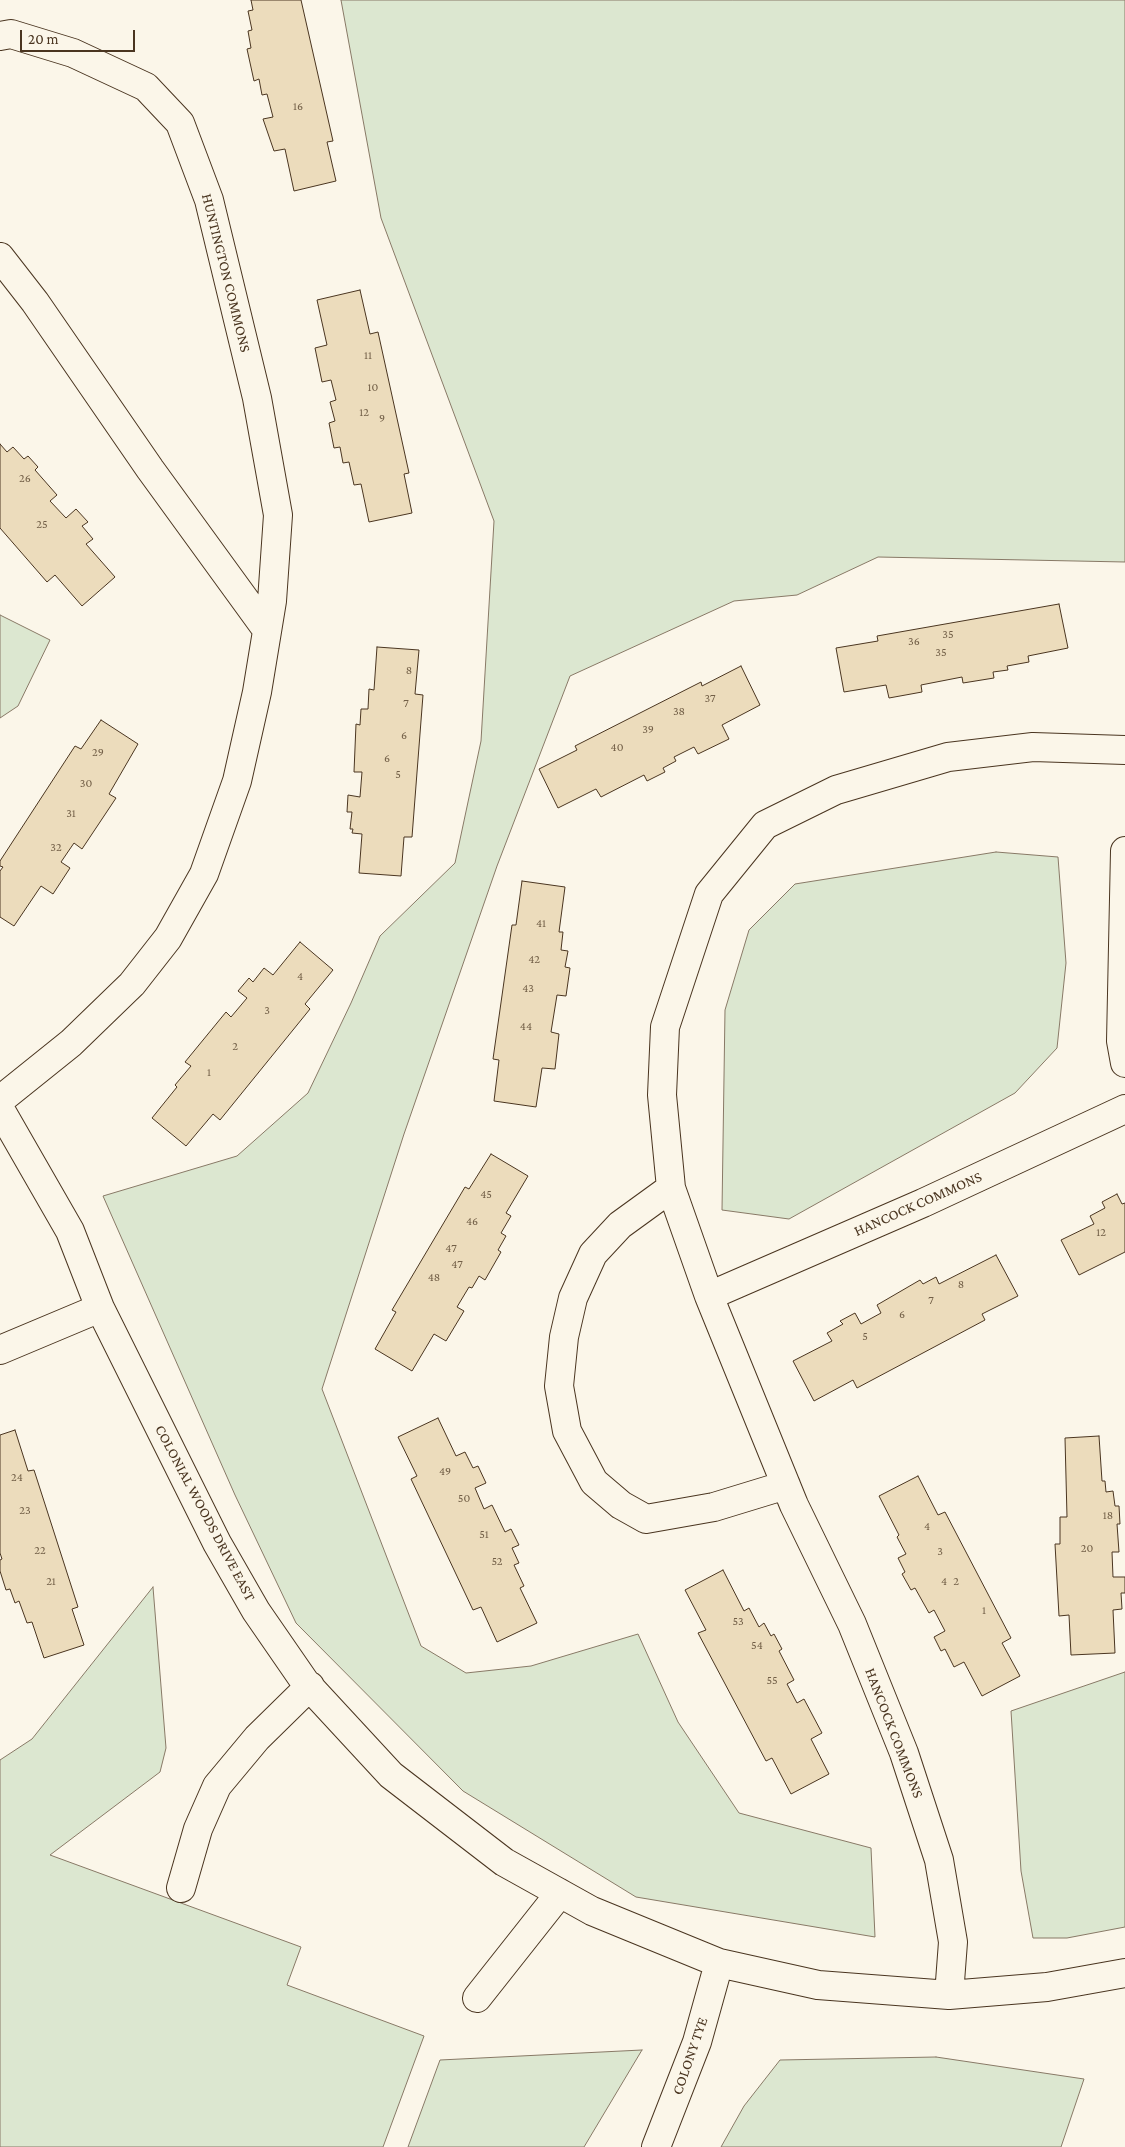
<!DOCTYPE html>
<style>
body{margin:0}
#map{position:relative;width:1125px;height:2147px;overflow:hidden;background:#fbf6e9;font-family:"Crimson Pro",serif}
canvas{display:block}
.scale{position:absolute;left:20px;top:30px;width:115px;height:22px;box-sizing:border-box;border:2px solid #4a3520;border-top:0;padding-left:6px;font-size:15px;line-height:18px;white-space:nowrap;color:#4a3520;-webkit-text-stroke:4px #fbf6e9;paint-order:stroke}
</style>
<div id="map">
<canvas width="1125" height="2147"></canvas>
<div class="scale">20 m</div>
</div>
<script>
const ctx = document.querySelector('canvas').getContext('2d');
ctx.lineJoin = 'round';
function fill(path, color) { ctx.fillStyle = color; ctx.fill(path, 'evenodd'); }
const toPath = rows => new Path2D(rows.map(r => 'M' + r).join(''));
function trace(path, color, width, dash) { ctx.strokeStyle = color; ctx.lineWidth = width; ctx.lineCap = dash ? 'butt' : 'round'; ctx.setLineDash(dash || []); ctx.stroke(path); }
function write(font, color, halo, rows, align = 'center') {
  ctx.font = font + ' "Crimson Pro",serif'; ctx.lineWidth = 4; ctx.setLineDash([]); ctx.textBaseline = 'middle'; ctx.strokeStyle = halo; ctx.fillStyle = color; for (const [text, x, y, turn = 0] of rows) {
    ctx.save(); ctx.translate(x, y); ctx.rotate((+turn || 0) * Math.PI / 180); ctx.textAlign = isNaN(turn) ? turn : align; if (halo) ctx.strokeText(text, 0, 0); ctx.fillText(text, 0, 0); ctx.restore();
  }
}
const green = toPath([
 [341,0,1125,0,1125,562,878,557,797,595,734,601,570,676,497,866,404,1134,322,1389,421,1646,466,1673,531,1666,638,1634,678,1722,739,1813,871,1848,875,1937,636,1897,463,1791,296,1623,235,1495,103,1196,237,1156,308,1093,351,1003,380,936,455,863,481,741,494,521,381,218,341,0],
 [0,615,50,640,18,706,0,718,0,615],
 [996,852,1058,857,1066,963,1057,1048,1015,1093,789,1219,722,1210,725,1010,749,930,795,884,996,852],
 [153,1587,166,1748,160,1772,50,1855,301,1947,287,1985,424,2036,383,2147,0,2147,0,1760,32,1739,153,1587],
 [1125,1672,1125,1927,1067,1938,1033,1938,1021,1871,1011,1711,1125,1672],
 [642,2050,584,2147,408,2147,440,2060,642,2050],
 [936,2057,1084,2079,1061,2147,721,2147,744,2106,780,2060,936,2057]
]);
fill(green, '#dce7d0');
trace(green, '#887966', 1);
const building = toPath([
 [251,0,301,0,333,141,327,142,336,181,294,191,285,149,274,151,263,119,273,117,267,94,262,95,259,79,254,81,247,49,251,48,248,31,252,30,248,11,253,10,251,0],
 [360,290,370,334,378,332,409,473,404,474,412,513,369,522,361,484,354,485,349,462,343,463,340,447,334,448,329,423,335,421,330,402,336,400,331,380,322,382,315,348,327,345,317,300,360,290],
 [0,444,7,452,13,447,24,459,28,456,38,467,35,470,57,495,50,501,66,518,76,509,88,522,82,526,93,539,86,544,115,577,82,606,55,575,47,582,0,528,0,444],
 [1059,604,1068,648,1028,656,1029,662,1007,666,1008,670,993,672,994,678,963,683,962,677,921,685,922,692,889,698,886,685,844,692,836,648,878,641,877,636,1059,604],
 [377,647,419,650,415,694,423,695,412,837,404,837,401,876,359,873,362,834,352,833,353,829,350,829,352,812,347,812,348,795,360,797,362,772,354,772,356,724,360,725,361,709,368,709,369,689,374,690,377,647],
 [741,666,760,705,722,725,729,739,698,754,694,747,674,757,676,761,663,768,665,772,647,781,644,775,601,797,596,789,558,808,539,769,577,750,575,746,701,682,702,686,741,666],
 [101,720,138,744,109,794,116,798,82,849,74,843,61,862,70,868,53,894,41,886,14,926,0,917,0,871,3,867,0,866,0,861,75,746,81,749,101,720],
 [522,881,565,887,559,932,563,932,561,950,568,951,565,967,570,968,566,996,557,995,551,1032,559,1034,555,1069,542,1068,536,1107,494,1101,499,1060,493,1059,512,925,516,925,522,881],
 [300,942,333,970,305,1004,310,1009,220,1120,213,1114,186,1146,152,1118,177,1087,175,1085,191,1066,185,1062,226,1012,231,1017,247,998,238,991,249,978,253,982,264,968,273,975,300,942],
 [491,1154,528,1176,506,1213,511,1216,501,1233,506,1236,498,1250,501,1252,485,1280,479,1276,472,1288,469,1287,457,1307,464,1311,446,1341,434,1334,412,1371,375,1349,396,1312,392,1310,465,1187,469,1189,491,1154],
 [1117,1194,1122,1204,1125,1203,1125,1252,1079,1275,1061,1240,1094,1224,1090,1216,1105,1208,1102,1202,1117,1194],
 [996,1255,1018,1296,982,1314,985,1320,857,1388,853,1380,814,1401,793,1361,832,1341,827,1333,843,1324,840,1321,855,1313,861,1324,881,1313,877,1305,920,1280,923,1284,936,1277,939,1284,996,1255],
 [438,1418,456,1456,465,1452,473,1468,478,1466,486,1483,475,1488,484,1509,492,1505,505,1532,511,1529,519,1545,512,1548,519,1563,514,1565,524,1586,520,1588,537,1623,497,1642,481,1607,473,1610,411,1479,417,1476,398,1437,438,1418],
 [15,1430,28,1471,34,1470,78,1607,72,1609,84,1645,44,1658,32,1622,27,1623,19,1601,15,1603,10,1589,6,1590,0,1571,0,1560,2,1559,0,1553,0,1435,15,1430],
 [1099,1436,1102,1481,1105,1481,1106,1492,1113,1491,1115,1506,1119,1506,1120,1524,1117,1524,1119,1552,1112,1552,1113,1577,1125,1577,1125,1593,1121,1593,1122,1609,1113,1610,1115,1653,1071,1655,1069,1615,1059,1616,1055,1544,1060,1544,1060,1517,1067,1517,1065,1438,1099,1436],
 [918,1476,938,1515,945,1512,1011,1638,1002,1643,1020,1676,982,1696,964,1662,954,1667,945,1649,941,1651,934,1637,945,1631,934,1610,929,1613,915,1588,911,1590,902,1574,905,1572,898,1558,906,1554,897,1537,899,1535,879,1496,918,1476],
 [723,1570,744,1611,749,1608,759,1627,764,1623,771,1636,774,1634,782,1649,779,1651,794,1680,787,1684,797,1703,804,1699,822,1733,811,1739,829,1774,791,1794,772,1758,766,1761,698,1633,706,1630,685,1590,723,1570]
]);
fill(building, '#ecdcbc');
trace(building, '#4a3520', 1);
const minor = toPath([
 [0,36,11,34,73,53,146,87,180,123,209,200,257,398,278,515,272,601,257,692,237,781,204,874,168,938,132,984,71,1043,0,1100],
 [0,257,35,302,150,469,267,630],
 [1125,750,1033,747,948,757,836,790,765,825,709,894,665,1027,662,1095,671,1188,709,1296,923,1203,1125,1109],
 [1125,851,1121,1041,1125,1063],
 [0,1109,70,1231,100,1308,217,1543,256,1611,305,1682,391,1775,504,1862,592,1911,719,1963,818,1985,949,1995,1047,1987,1125,1973],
 [671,1188,620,1225,593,1254,573,1298,564,1337,559,1386,567,1431,594,1482,621,1505,646,1519,714,1507,786,1485],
 [709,1296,794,1505,852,1624,904,1753,939,1860,953,1942,949,1995],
 [0,1350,100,1308],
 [181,1888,198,1829,217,1786,257,1738,310,1686],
 [477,1998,560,1893],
 [656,2147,697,2042,719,1963]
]);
trace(minor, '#4a3520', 30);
trace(minor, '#fbf6e9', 28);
write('12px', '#725f47', null, [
 ["16",298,106],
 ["11",368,355],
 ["10",373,387],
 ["12",364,412],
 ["9",382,418],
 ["26",25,478],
 ["25",42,524],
 ["35",948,634],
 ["36",914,641],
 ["35",941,652],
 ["8",409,670],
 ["37",710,698],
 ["7",406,703],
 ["38",679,711],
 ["39",648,729],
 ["6",404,735],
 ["40",617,747],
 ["29",98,752],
 ["6",387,758],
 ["5",398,774],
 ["30",86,783],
 ["31",71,813],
 ["32",56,847],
 ["41",541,923],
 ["42",534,959],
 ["4",300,976],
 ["43",528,988],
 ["3",267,1010],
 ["44",526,1026],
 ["2",235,1046],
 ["1",209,1072],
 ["45",486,1194],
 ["46",472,1221],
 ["12",1101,1232],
 ["47",451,1248],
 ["47",457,1264],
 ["48",434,1277],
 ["8",961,1284],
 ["7",931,1300],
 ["6",902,1314],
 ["5",865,1336],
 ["49",445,1471],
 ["24",17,1477],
 ["50",464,1498],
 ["23",25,1510],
 ["18",1108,1515],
 ["4",927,1526],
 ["51",484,1534],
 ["20",1087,1548],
 ["22",40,1550],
 ["3",940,1551],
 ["52",497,1561],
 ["21",51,1581],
 ["4",944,1581],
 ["2",956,1581],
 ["1",984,1610],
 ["53",738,1621],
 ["54",757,1645],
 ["55",772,1680]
]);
write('15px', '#4a3520', '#fbf6e9', [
 ["HUNTINGTON COMMONS",226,273,76],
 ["HANCOCK COMMONS",918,1204,-24],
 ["COLONIAL WOODS DRIVE EAST",205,1513,62],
 ["HANCOCK COMMONS",894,1733,69],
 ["COLONY TYE",690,2056,-71]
]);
</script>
